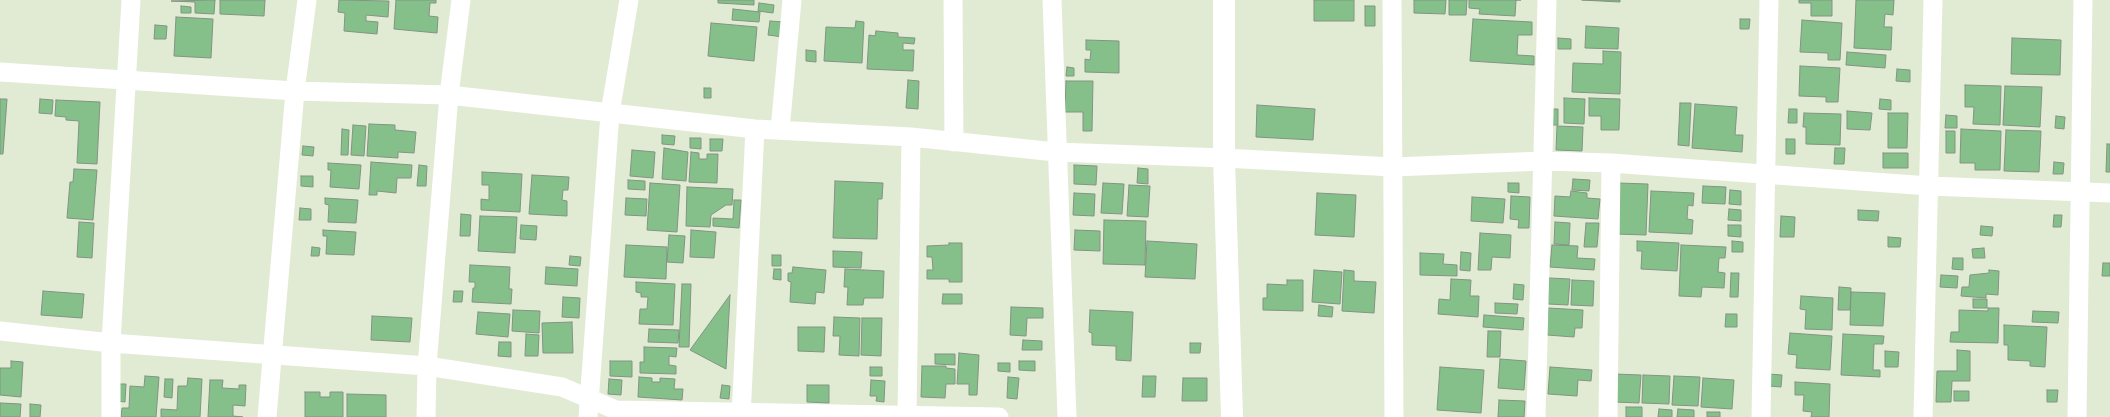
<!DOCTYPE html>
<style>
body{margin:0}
canvas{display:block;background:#e1ead2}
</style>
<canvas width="2110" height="417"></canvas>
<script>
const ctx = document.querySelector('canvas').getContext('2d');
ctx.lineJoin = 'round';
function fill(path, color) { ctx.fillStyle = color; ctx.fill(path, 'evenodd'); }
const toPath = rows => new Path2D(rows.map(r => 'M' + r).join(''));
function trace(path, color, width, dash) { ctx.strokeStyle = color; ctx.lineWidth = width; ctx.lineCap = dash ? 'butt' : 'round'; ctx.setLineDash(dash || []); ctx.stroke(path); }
const building = toPath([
 [215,0,214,14,195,13,195,2,171,1,215,0],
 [220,0,265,0,264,16,220,14,220,0],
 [339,0,389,1,388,17,366,15,366,21,378,22,377,34,344,31,345,13,338,12,339,0],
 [396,0,436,0,436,3,430,3,429,16,438,17,437,33,394,29,396,0],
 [718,0,754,0,754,5,718,3,718,0],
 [1314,0,1354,0,1354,21,1314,21,1314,0],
 [1414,0,1446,0,1445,14,1414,13,1414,0],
 [1449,0,1467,0,1466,15,1449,15,1449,0],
 [1469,0,1521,0,1516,0,1515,16,1479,14,1480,9,1469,8,1469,0],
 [1582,0,1620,0,1620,2,1582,0],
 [1799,0,1832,0,1832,16,1811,16,1811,3,1799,3,1799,0],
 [1856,0,1894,0,1893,15,1885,14,1884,27,1892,27,1891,50,1854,48,1856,0],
 [759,3,774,5,773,13,758,11,759,3],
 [181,6,191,7,191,13,181,13,181,6],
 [1365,6,1375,6,1375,26,1365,26,1365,6],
 [733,9,760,12,759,22,732,20,733,9],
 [176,17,213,19,211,58,174,56,176,17],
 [1473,19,1532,22,1532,35,1518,35,1517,55,1534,56,1534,65,1470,61,1473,19],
 [1740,19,1750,19,1749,29,1740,29,1740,19],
 [1802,20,1842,23,1840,60,1828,60,1828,53,1800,52,1802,20],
 [770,21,784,22,783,37,768,35,770,21],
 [856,21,864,22,862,63,824,61,826,27,855,28,856,21],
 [711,23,757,27,754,61,708,56,711,23],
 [155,25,167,26,166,39,154,39,155,25],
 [1586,26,1619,28,1618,49,1585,48,1586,26],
 [876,31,898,33,898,37,915,38,914,44,903,43,903,50,914,50,913,71,867,69,869,35,875,36,876,31],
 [1558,38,1571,39,1571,49,1558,49,1558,38],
 [2012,38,2061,40,2060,75,2011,74,2012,38],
 [1086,40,1119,41,1119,73,1085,72,1085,59,1090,60,1091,50,1086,50,1086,40],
 [806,50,816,51,816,62,806,61,806,50],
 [1603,51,1621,52,1620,94,1572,92,1573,63,1603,64,1603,51],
 [1847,52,1886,55,1885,68,1846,65,1847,52],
 [1800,66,1840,68,1838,102,1826,102,1826,97,1799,96,1800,66],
 [1067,67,1074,68,1074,76,1066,76,1067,67],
 [1897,69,1910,70,1910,82,1896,81,1897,69],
 [908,80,919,81,918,109,906,108,908,80],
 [1066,81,1093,81,1092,131,1083,131,1083,112,1065,112,1066,81],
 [1965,85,2001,86,2000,125,1973,124,1974,107,1965,107,1965,85],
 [2005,86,2042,87,2040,127,2003,125,2005,86],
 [704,88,711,88,711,98,704,98,704,88],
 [1564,98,1585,99,1584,124,1564,123,1564,98],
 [1589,98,1620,99,1619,130,1601,130,1601,116,1589,116,1589,98],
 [0,99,7,99,3,154,0,154,0,99],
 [40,99,53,100,52,114,39,113,40,99],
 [1880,99,1891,100,1891,110,1879,109,1880,99],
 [56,100,100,102,97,164,77,163,79,121,66,120,66,117,55,116,56,100],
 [1680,103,1691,103,1689,146,1678,145,1680,103],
 [1695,104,1737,107,1735,135,1743,135,1742,152,1692,148,1695,104],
 [1257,105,1315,109,1313,140,1256,137,1257,105],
 [1547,109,1558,109,1558,125,1547,125,1547,109],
 [1789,109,1797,109,1797,123,1788,123,1789,109],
 [1847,111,1872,113,1870,130,1847,129,1847,111],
 [1804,113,1841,114,1840,145,1806,144,1806,127,1803,127,1804,113],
 [1888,113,1908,113,1907,148,1888,148,1888,113],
 [1946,115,1957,116,1957,128,1945,128,1946,115],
 [2056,116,2065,117,2064,129,2055,128,2056,116],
 [369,124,395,125,395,130,416,132,414,153,398,152,398,158,367,156,369,124],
 [353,125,366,126,364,156,351,155,353,125],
 [1557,126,1583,127,1582,151,1556,150,1557,126],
 [342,129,349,130,348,155,341,155,342,129],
 [1961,129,2001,131,2000,170,1975,170,1975,163,1960,163,1961,129],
 [2006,130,2041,131,2039,172,2004,171,2006,130],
 [1946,131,1955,131,1955,153,1946,153,1946,131],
 [662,135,675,136,674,145,662,144,662,135],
 [690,138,701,138,701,149,690,148,690,138],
 [710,139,723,139,722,151,710,151,710,139],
 [1786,139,1795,139,1795,154,1786,154,1786,139],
 [2107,144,2110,144,2110,172,2106,172,2107,144],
 [303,146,314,147,313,156,302,155,303,146],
 [664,148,688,152,686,181,662,179,664,148],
 [1835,148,1845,148,1844,164,1834,164,1835,148],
 [632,150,655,152,653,178,630,176,632,150],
 [691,152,699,153,699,159,707,159,707,154,718,154,717,183,689,182,691,152],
 [1883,153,1908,153,1908,168,1883,168,1883,153],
 [371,162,412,165,411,178,397,178,396,193,377,191,377,195,369,195,371,162],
 [2054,162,2064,163,2063,174,2053,174,2054,162],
 [328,163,361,165,359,189,330,187,331,170,328,170,328,163],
 [419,165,427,166,426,186,417,186,419,165],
 [1074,165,1097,166,1096,185,1074,184,1074,165],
 [1138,168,1148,169,1148,184,1137,183,1138,168],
 [74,169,97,170,93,220,67,218,70,182,73,182,74,169],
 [482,172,522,174,520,212,481,210,481,199,489,200,489,185,482,185,482,172],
 [532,175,569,177,568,190,563,190,562,200,567,201,567,216,529,214,532,175],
 [301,176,313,176,313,187,301,186,301,176],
 [1573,179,1590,180,1589,191,1572,190,1573,179],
 [628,180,645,181,645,190,628,189,628,180],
 [835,181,883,183,882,199,878,199,877,239,833,238,835,181],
 [650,183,680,185,677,232,647,230,650,183],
 [1103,183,1124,184,1122,214,1101,213,1103,183],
 [1508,183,1519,183,1519,193,1508,192,1508,183],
 [1618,183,1648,184,1646,235,1616,234,1618,183],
 [1129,185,1150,186,1148,217,1127,216,1129,185],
 [1703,186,1726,187,1725,204,1702,203,1703,186],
 [687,187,733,189,732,205,726,205,711,215,710,227,686,226,687,187],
 [1730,190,1741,191,1741,205,1729,204,1730,190],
 [1571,191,1587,193,1587,198,1600,199,1598,219,1554,216,1555,196,1570,197,1571,191],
 [1651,191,1694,193,1693,206,1688,205,1687,219,1693,220,1692,234,1649,232,1651,191],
 [1074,193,1095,194,1094,216,1073,215,1074,193],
 [1317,193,1356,195,1354,237,1315,235,1317,193],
 [1511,196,1530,197,1529,228,1518,228,1519,220,1510,219,1511,196],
 [1472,197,1505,199,1503,223,1471,221,1472,197],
 [325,198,358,200,356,223,328,222,329,205,325,204,325,198],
 [626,198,647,199,646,216,625,215,626,198],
 [734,200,741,200,739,228,713,226,713,218,733,219,734,200],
 [300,208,311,209,311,220,299,220,300,208],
 [1729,209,1741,210,1741,221,1728,220,1729,209],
 [1858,210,1879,211,1878,221,1858,220,1858,210],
 [461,214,471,215,470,236,460,236,461,214],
 [2054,215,2062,215,2061,227,2053,227,2054,215],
 [480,216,517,217,515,253,478,251,480,216],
 [1781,216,1795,217,1794,237,1780,237,1781,216],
 [1104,220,1146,221,1145,265,1103,264,1104,220],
 [79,222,94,223,92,258,77,257,79,222],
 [1555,222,1570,223,1569,245,1554,244,1555,222],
 [1586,223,1599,223,1597,247,1584,247,1586,223],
 [521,225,537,226,536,240,520,239,521,225],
 [1728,225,1741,225,1741,237,1728,236,1728,225],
 [1981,226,1993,227,1992,236,1980,235,1981,226],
 [323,230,356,232,354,255,326,254,327,236,323,236,323,230],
 [691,230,716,232,714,258,690,257,691,230],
 [1075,230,1100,231,1100,251,1074,250,1075,230],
 [1480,233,1511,235,1510,258,1492,257,1491,270,1478,270,1480,233],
 [669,235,685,236,683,263,667,262,669,235],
 [1888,237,1901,238,1900,247,1888,247,1888,237],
 [1147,241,1197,244,1195,279,1145,277,1147,241],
 [1637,241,1679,243,1677,271,1641,269,1642,251,1637,251,1637,241],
 [1732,241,1743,242,1743,252,1732,252,1732,241],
 [949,243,962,243,962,282,949,282,949,279,927,279,927,270,933,270,932,257,927,257,927,246,949,245,949,243],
 [626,245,667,247,666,279,624,277,626,245],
 [1552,245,1578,246,1577,258,1595,259,1594,270,1550,267,1552,245],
 [1681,245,1726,247,1725,258,1719,258,1718,272,1725,273,1724,288,1702,287,1701,297,1679,296,1681,245],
 [312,247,320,248,319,256,311,256,312,247],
 [1984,248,1985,258,1973,258,1972,249,1984,248],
 [833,251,862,252,861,268,833,267,833,251],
 [1461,252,1471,253,1470,271,1460,270,1461,252],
 [1420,253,1444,254,1443,264,1457,265,1457,276,1420,275,1420,253],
 [772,255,781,255,781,266,772,266,772,255],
 [570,256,581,257,580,266,569,265,570,256],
 [1953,258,1963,258,1963,270,1952,269,1953,258],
 [2103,263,2110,263,2110,276,2102,276,2103,263],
 [470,265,510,267,509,289,512,289,511,304,472,302,473,288,475,288,475,282,469,282,470,265],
 [546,267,578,269,577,286,545,284,546,267],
 [793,267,826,270,824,293,816,292,815,304,790,302,791,282,788,281,788,273,792,273,793,267],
 [774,269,781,269,781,280,773,279,774,269],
 [845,269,884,271,883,298,864,298,863,305,847,305,848,287,844,287,845,269],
 [1314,270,1342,272,1340,304,1312,302,1314,270],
 [1344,270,1354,271,1354,281,1376,282,1374,313,1342,311,1344,270],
 [1989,270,1999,271,1998,295,1986,294,1986,298,1961,296,1962,287,1969,287,1970,275,1989,273,1989,270],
 [1731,273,1739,273,1738,297,1730,297,1731,273],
 [1941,275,1958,276,1957,288,1940,287,1941,275],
 [1549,278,1570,279,1568,305,1548,304,1549,278],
 [1451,279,1471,280,1470,296,1479,296,1478,317,1438,314,1439,299,1450,300,1451,279],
 [1287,280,1303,280,1303,311,1263,310,1263,298,1267,298,1267,284,1287,285,1287,280],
 [1572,280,1594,281,1593,306,1571,305,1572,280],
 [636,282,675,284,673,325,639,324,640,309,647,309,648,297,641,297,641,293,636,292,636,282],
 [682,284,691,284,689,347,679,347,682,284],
 [1514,284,1524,285,1523,300,1513,299,1514,284],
 [1839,287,1851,288,1850,310,1838,310,1839,287],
 [43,291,84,294,82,318,41,315,43,291],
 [454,291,463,291,462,302,453,302,454,291],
 [1851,292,1885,293,1883,326,1850,325,1851,292],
 [943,294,962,294,962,304,942,304,943,294],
 [730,295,726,369,690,350,730,295],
 [1801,296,1833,298,1832,330,1805,329,1806,310,1800,309,1801,296],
 [563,297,580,298,579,318,562,317,563,297],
 [1973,299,1987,299,1987,308,1973,308,1973,299],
 [1495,303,1518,304,1517,314,1495,313,1495,303],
 [1319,305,1333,307,1332,317,1318,316,1319,305],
 [1011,307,1043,308,1043,318,1027,318,1026,336,1010,335,1011,307],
 [1548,308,1583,310,1582,328,1575,328,1574,337,1547,335,1548,308],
 [1988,308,1999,308,1998,343,1950,342,1951,332,1959,332,1959,310,1988,311,1988,308],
 [513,310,540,311,539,333,512,331,513,310],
 [1090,310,1133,312,1131,361,1116,360,1116,346,1092,345,1092,333,1089,332,1090,310],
 [2033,311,2059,312,2058,323,2032,322,2033,311],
 [478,312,510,314,508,337,476,334,478,312],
 [1726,314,1737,314,1737,327,1725,327,1726,314],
 [1484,315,1524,318,1523,330,1483,327,1484,315],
 [372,316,412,318,410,342,371,340,372,316],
 [834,317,860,318,859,356,839,355,840,336,833,336,834,317],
 [862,318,882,318,881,356,861,355,862,318],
 [572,322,573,353,543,353,542,323,572,322],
 [2004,325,2047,327,2045,367,2030,366,2030,361,2008,360,2008,345,2004,345,2004,325],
 [798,327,825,327,824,352,798,351,798,327],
 [649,329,679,330,678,343,648,342,649,329],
 [1488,331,1501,331,1500,357,1487,357,1488,331],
 [1790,333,1832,336,1830,370,1796,368,1797,355,1788,354,1790,333],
 [526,334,539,335,538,356,525,356,526,334],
 [1843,334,1884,336,1883,344,1874,344,1873,370,1880,370,1880,377,1841,375,1843,334],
 [1023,340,1042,341,1042,350,1022,350,1023,340],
 [499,342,511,342,511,357,498,356,499,342],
 [1190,343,1201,343,1200,353,1190,353,1190,343],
 [644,347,677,348,676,357,669,356,669,365,676,366,676,374,640,373,640,362,644,362,644,347],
 [1957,350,1970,351,1970,381,1952,381,1951,402,1936,402,1937,371,1957,371,1957,350],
 [1885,351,1899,352,1898,367,1885,367,1885,351],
 [959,353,979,355,977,395,969,395,969,384,957,384,959,353],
 [935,354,955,354,955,365,935,364,935,354],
 [1500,359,1526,361,1524,390,1498,388,1500,359],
 [11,361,23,362,21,397,0,395,0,368,11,368,11,361],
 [610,361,632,361,632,377,610,376,610,361],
 [1019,361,1035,361,1035,371,1019,370,1019,361],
 [998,363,1010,363,1010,372,998,371,998,363],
 [922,366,946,366,946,368,955,369,955,384,946,384,945,398,921,397,922,366],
 [870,367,882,367,882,376,870,376,870,367],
 [1440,367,1484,370,1481,413,1437,410,1440,367],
 [1550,367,1592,370,1591,381,1578,380,1577,396,1548,394,1550,367],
 [1615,374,1641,375,1639,403,1614,402,1615,374],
 [1769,374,1782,375,1781,387,1769,386,1769,374],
 [1643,375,1670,376,1669,404,1642,403,1643,375],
 [145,376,159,377,156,417,121,417,122,408,129,408,130,386,144,387,145,376],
 [1143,376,1156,376,1155,397,1142,397,1143,376],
 [1674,376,1700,377,1698,406,1672,405,1674,376],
 [639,377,652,378,652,382,660,382,660,378,675,379,674,389,683,389,682,400,638,397,639,377],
 [1008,377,1019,378,1017,399,1007,398,1008,377],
 [188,378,202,379,200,417,161,417,161,409,177,410,178,386,187,386,188,378],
 [1183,378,1207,378,1207,401,1182,401,1183,378],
 [1703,378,1734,380,1732,409,1701,407,1703,378],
 [165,379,173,379,172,398,164,397,165,379],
 [609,379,622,380,621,395,608,394,609,379],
 [210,380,223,380,222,388,239,389,239,385,246,385,245,406,233,405,233,416,243,417,208,417,210,380],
 [871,380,885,381,884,402,876,401,877,396,870,396,871,380],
 [1795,382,1830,384,1829,417,1811,417,1812,412,1803,411,1804,395,1795,395,1795,382],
 [118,384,126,384,125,402,117,401,118,384],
 [722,385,730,386,729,399,720,398,722,385],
 [807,385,829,385,829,403,807,402,807,385],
 [2047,390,2058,390,2057,402,2047,402,2047,390],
 [1954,391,1969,391,1969,401,1954,401,1954,391],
 [305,392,320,392,320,397,330,397,330,392,343,392,343,417,305,417,305,392],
 [347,394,386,395,386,417,347,417,347,394],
 [1499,400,1525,401,1524,417,1498,417,1499,400],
 [0,403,21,404,20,417,0,417,0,403],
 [30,404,41,405,40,417,30,417,30,404],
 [1626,407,1642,407,1642,417,1626,417,1626,407],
 [1659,409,1672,410,1672,417,1658,417,1659,409],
 [1678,409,1694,410,1694,417,1677,417,1678,409],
 [1707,412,1720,412,1720,417,1707,417,1707,412]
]);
fill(building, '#85c08a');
trace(building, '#829483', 1);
trace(toPath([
 [953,0,954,142],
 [1052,0,1067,417],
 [1392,0,1394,417],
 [0,72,295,91,449,95,755,129,911,137,1056,152,1224,158,1393,167,1543,161,1611,163,1929,186,2110,193],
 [780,130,792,0],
 [0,331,111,343,427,366,562,387,616,410,999,417],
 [111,417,111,343,131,0],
 [267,417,295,91,307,0],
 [426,417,427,366,449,95,461,0],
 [588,417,610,113,629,0],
 [741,417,755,129],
 [907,417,911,137],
 [1536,417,1547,0],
 [1608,417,1611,163],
 [1761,417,1769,0],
 [1923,417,1933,0],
 [2077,417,2083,0]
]), '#fff', 19);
trace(toPath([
 [1224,0,1224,158,1232,417]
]), '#fff', 22);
</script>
